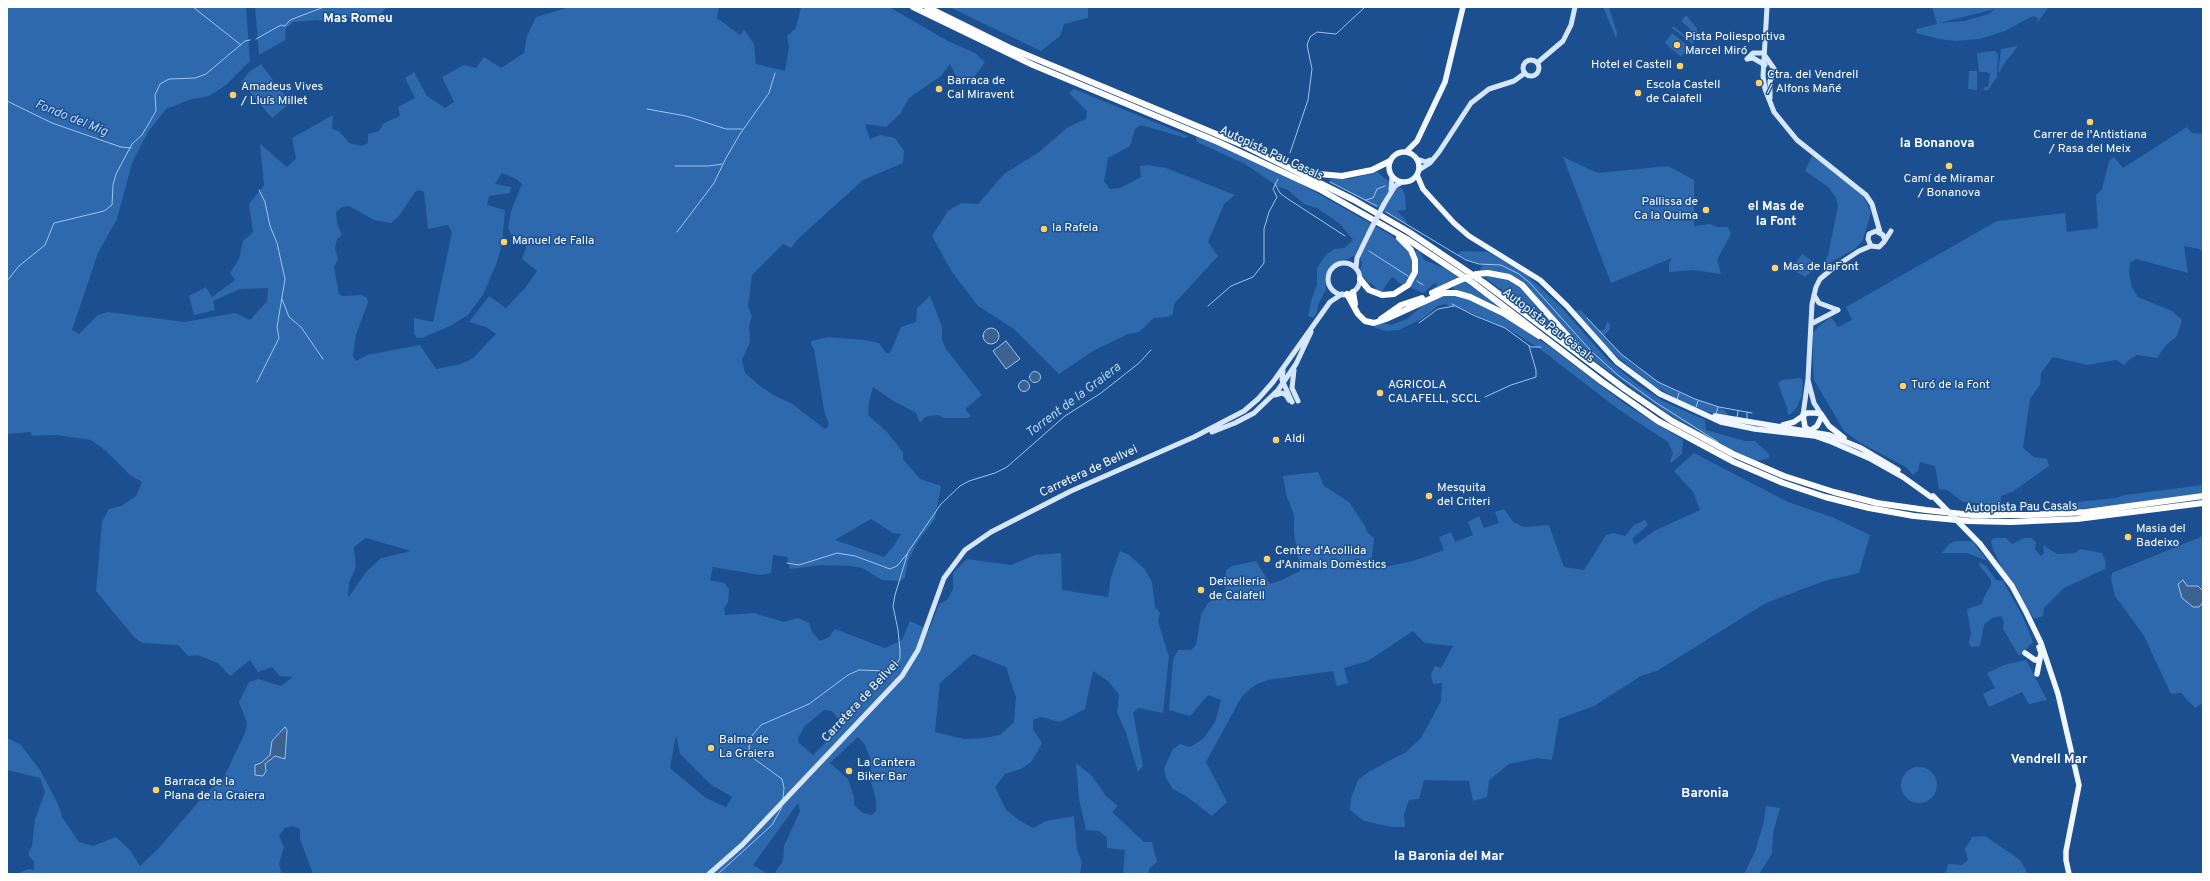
<!DOCTYPE html>
<meta charset="utf-8">
<style>
body{margin:0}
#map{position:relative;width:2210px;height:881px;overflow:hidden;background:#1b4f8f;font-family:Overpass,sans-serif}
canvas{display:block}
.frame{position:absolute;inset:0;border:8px solid #fff;pointer-events:none}
</style>
<div id="map">
<canvas width="2210" height="881"></canvas>
<div class="frame"></div>
</div>
<script>
const ctx = document.querySelector('canvas').getContext('2d');
ctx.lineJoin = 'round';
function fill(path, color) { ctx.fillStyle = color; ctx.fill(path, 'evenodd'); }
const toPath = rows => new Path2D(rows.map(r => 'M' + r).join(''));
function trace(path, color, width, dash) { ctx.strokeStyle = color; ctx.lineWidth = width; ctx.lineCap = dash ? 'butt' : 'round'; ctx.setLineDash(dash || []); ctx.stroke(path); }
function write(font, color, halo, rows, align = 'center') {
  ctx.font = font + ' Overpass,sans-serif'; ctx.lineWidth = 3; ctx.setLineDash([]); ctx.textBaseline = 'middle'; ctx.strokeStyle = halo; ctx.fillStyle = color; for (const [text, x, y, turn = 0] of rows) {
    ctx.save(); ctx.translate(x, y); ctx.rotate((+turn || 0) * Math.PI / 180); ctx.textAlign = isNaN(turn) ? turn : align; if (halo) ctx.strokeText(text, 0, 0); ctx.fillText(text, 0, 0); ctx.restore();
  }
}
fill(toPath([
 [7,7,246,7,250,61,226,85,209,96,192,99,166,109,148,132,132,163,117,219,98,253,72,330,79,334,98,315,108,312,185,322,235,313,250,320,267,301,268,288,240,289,213,301,215,310,194,315,189,296,206,287,212,297,235,280,230,273,239,259,243,241,253,232,249,204,264,185,260,144,287,167,296,158,292,138,333,115,332,129,339,131,349,143,362,146,368,143,368,134,379,131,384,123,400,116,398,107,415,98,405,78,414,72,427,96,445,108,454,102,442,77,464,65,476,68,484,57,501,68,524,53,527,36,536,17,570,7,719,7,717,18,740,35,744,30,754,44,756,64,785,71,789,47,787,36,796,28,801,7,889,7,948,41,975,53,985,62,969,84,960,84,950,64,941,76,909,98,900,114,886,127,865,124,870,139,880,135,895,138,904,151,903,163,863,180,799,238,791,248,783,244,752,275,748,306,752,316,749,326,750,342,742,360,745,373,759,385,775,396,791,403,825,429,829,425,824,410,814,349,811,345,811,341,828,337,864,340,879,343,886,353,890,353,901,327,916,322,917,308,930,296,942,327,942,340,946,349,982,395,965,409,971,416,968,418,945,418,937,415,925,417,920,423,916,413,892,400,873,387,869,402,868,415,887,432,903,452,903,459,920,479,941,486,935,519,920,538,908,561,905,577,901,581,882,580,862,568,851,566,822,565,790,569,787,557,773,555,771,573,760,575,713,567,710,580,724,583,729,589,728,602,724,608,725,615,754,613,784,622,798,618,809,623,812,632,820,641,829,637,835,629,885,648,902,640,910,621,929,630,939,604,947,600,953,589,953,573,967,559,1011,565,1035,555,1061,553,1062,590,1108,597,1111,577,1120,551,1129,555,1144,568,1152,582,1155,607,1160,613,1158,621,1169,657,1163,713,1139,708,1133,712,1143,766,1138,772,1126,733,1117,712,1119,695,1108,681,1093,671,1085,709,1060,722,1041,717,1033,720,1033,729,1042,743,1037,752,1031,762,1021,769,1005,774,995,787,1006,810,1019,820,1033,828,1046,821,1074,816,1077,850,1082,862,1080,874,774,874,783,861,784,846,800,811,798,803,753,865,768,874,313,874,300,839,300,829,292,826,285,828,279,836,284,847,279,864,282,874,17,874,28,869,34,870,34,862,28,854,32,846,35,819,45,792,40,778,7,770,7,738,20,744,40,770,59,806,62,817,79,842,93,846,116,837,130,850,140,866,158,849,206,793,223,779,245,733,247,723,239,702,249,682,258,679,281,686,293,677,280,676,272,667,258,672,250,660,230,676,218,663,198,655,188,656,178,645,142,643,134,637,96,591,102,522,109,509,121,506,136,496,142,482,130,475,106,451,91,440,56,435,32,436,31,432,7,434],
 [502,173,516,179,522,184,512,208,508,227,512,236,526,241,527,244,522,259,537,271,525,288,506,308,489,296,469,322,486,327,496,334,473,358,461,364,436,369,420,345,367,355,356,361,353,356,356,335,368,302,367,298,362,295,343,296,339,294,334,267,338,259,335,248,337,239,342,235,337,223,336,212,342,207,349,206,374,220,391,223,399,216,415,192,420,190,424,192,428,229,448,225,452,232,433,322,414,318,414,334,417,338,422,338,450,326,468,315,483,295,497,262,502,245,505,210,487,205,489,196,510,193,511,187,495,184],
 [871,519,893,533,901,534,893,547,884,557,835,540],
 [366,538,411,551,381,558,366,572,348,598,349,583,356,567,354,547],
 [973,654,1006,667,1016,697,1014,722,1000,735,984,738,964,739,935,732,940,683],
 [824,710,832,711,843,725,813,755,799,743,798,738,805,726],
 [676,735,680,754,710,784,732,797,726,807,706,798,670,768],
 [858,737,865,745,871,760,870,778,876,800,876,810,872,815,863,813,854,805,854,797,848,779,830,763],
 [255,7,387,7,378,16,364,20,348,17,333,22,317,20,294,22,286,28,285,40,259,55],
 [949,7,1088,7,1088,18,1064,24,1060,36,1041,51],
 [1603,7,1609,7,1617,33,1616,38],
 [1932,7,1994,8,2049,7,2036,24,2038,18,2033,16,2005,31,1980,39,1955,41,1939,39,1916,33,1917,29,1937,24],
 [1995,9,1989,14,1964,21,1939,23],
 [1686,15,1696,27,1698,33,1693,44,1672,28,1673,26,1690,39,1692,36,1689,33,1691,30,1681,21],
 [1672,33,1689,47,1681,57,1665,43],
 [2018,46,2004,64,1998,74,2001,49],
 [1995,51,1998,54,1997,77,1988,90,1983,90,1985,87,1988,87,1990,74,1987,72,1979,72,1977,53],
 [261,64,290,103,272,118,241,82,249,72],
 [1969,71,1977,71,1977,90,1968,89],
 [1074,89,1188,136,1186,138,1141,125,1135,129,1130,146,1108,158,1104,181,1110,189,1120,188,1141,177,1140,166,1148,165,1166,168,1235,195,1224,204,1208,242,1218,256,1174,304,1173,314,1168,317,1154,318,1139,332,1128,334,1093,351,1059,374,1014,329,978,306,952,272,932,236,948,211,961,203,978,204,1004,174,1039,152,1068,127,1086,119,1087,111,1069,93],
 [2187,127,2192,133,2203,134,2203,253,2199,249,2184,246,2188,273,2136,259,2130,263,2129,272,2132,287,2138,297,2172,311,2182,320,2177,336,2165,346,2157,358,2137,355,2130,359,2124,365,2116,360,2087,365,2053,357,2041,373,2040,385,2030,399,2023,448,2034,457,2047,459,2049,466,2014,491,2001,496,2001,505,1963,502,1947,490,1939,489,1935,466,1920,462,1918,471,1913,475,1906,467,1859,442,1844,431,1814,380,1813,369,1813,333,1819,326,1831,317,1838,327,1852,320,1846,307,1997,221,2065,213,2067,232,2098,228,2096,195,2102,189,2109,161,2114,157,2123,168],
 [1195,135,1294,180,1391,235,1409,252,1419,251,1424,260,1446,269,1500,306,1497,313,1549,346,1625,404,1683,440,1682,454,1671,463,1670,461,1673,453,1668,442,1618,409,1540,349,1510,330,1467,311,1444,304,1438,306,1422,319,1399,330,1386,331,1375,328,1375,325,1382,323,1391,325,1407,319,1428,301,1454,291,1453,286,1446,283,1435,290,1432,289,1438,284,1434,283,1424,293,1399,283,1393,277,1390,279,1382,292,1377,292,1374,285,1369,283,1363,277,1360,270,1362,265,1360,257,1353,256,1348,259,1338,261,1330,267,1325,277,1326,289,1318,305,1317,313,1313,318,1308,316,1312,298,1317,285,1317,268,1325,256,1334,249,1344,248,1353,240,1340,224,1317,208,1304,204,1288,190,1277,186,1245,164,1197,142],
 [1812,156,1861,192,1871,212,1863,240,1855,249,1822,267,1828,255,1838,206,1836,198,1828,187,1805,171],
 [1563,157,1598,173,1668,166,1694,180,1694,226,1710,224,1717,227,1728,227,1731,234,1717,260,1721,274,1693,270,1669,272,1669,264,1672,258,1611,283],
 [1377,172,1397,188,1402,188,1405,195,1406,210,1397,211,1407,221,1406,224,1329,181,1330,179,1349,179],
 [1460,251,1488,252,1528,276,1561,307,1607,359,1638,385,1663,401,1705,420,1706,430,1745,441,1755,441,1769,454,1769,458,1756,461,1739,454,1667,413,1592,359,1559,326,1550,327,1487,279,1480,270,1483,264,1467,260,1458,255],
 [1802,254,1817,264,1809,274,1805,277,1791,269],
 [1581,310,1599,330,1604,330,1607,322,1610,324,1610,329,1604,336,1632,364,1663,384,1685,395,1723,409,1730,417,1716,415,1685,403,1652,385,1612,352,1575,311],
 [1801,378,1803,382,1802,396,1797,407,1791,414,1788,415,1787,408,1778,383,1782,380],
 [1694,453,1788,502,1832,517,1870,535,1859,573,1824,581,1766,603,1657,671,1641,676,1594,706,1559,719,1552,760,1537,758,1509,764,1489,780,1487,797,1473,801,1469,781,1424,780,1419,799,1409,800,1404,814,1405,827,1392,827,1364,821,1350,810,1351,798,1358,780,1370,771,1406,752,1421,738,1441,701,1442,683,1433,684,1431,674,1435,666,1441,668,1453,646,1425,643,1413,631,1368,661,1344,668,1348,683,1337,686,1333,671,1268,680,1255,685,1242,696,1206,762,1227,802,1212,816,1186,796,1173,789,1166,778,1164,768,1173,749,1180,744,1190,747,1203,739,1215,722,1221,700,1208,695,1190,716,1169,710,1173,660,1178,650,1191,650,1196,645,1201,615,1208,603,1225,592,1226,570,1232,566,1256,561,1270,584,1282,580,1300,571,1294,533,1294,515,1286,494,1283,476,1318,472,1324,486,1349,502,1365,526,1367,532,1374,538,1371,564,1385,567,1413,561,1444,550,1439,537,1451,532,1455,542,1473,535,1468,522,1479,516,1484,528,1499,523,1495,512,1504,509,1513,522,1524,527,1549,525,1564,567,1584,570,1606,535,1613,533,1625,536,1634,525,1645,520,1648,525,1632,539,1635,545,1654,531,1700,510,1693,492,1674,471],
 [2203,485,2203,493,2146,502,2067,510,2067,503,2116,498,2125,495],
 [2203,536,2203,703,2195,708,2181,693,2171,694,2144,636,2115,596,2111,580,2112,573],
 [1993,538,2006,538,2012,544,2024,538,2031,538,2036,542,2035,549,2041,556,2044,553,2043,545,2057,554,2075,553,2080,549,2102,553,2106,563,2105,569,2064,588,2044,608,2043,616,2034,619,2000,564,1993,549,1991,541],
 [1956,541,1972,541,1988,561,1967,553,1942,553,1949,544],
 [1980,562,1986,566,1996,580,2003,581,2023,617,2033,642,2019,656,2003,629,2004,622,2001,616,1992,618,1984,625,1980,646,1971,647,1969,643,1971,634,1967,609,1982,604,1984,597,1991,585,1991,580,1979,565],
 [2026,660,2047,700,2029,704,2022,692,1989,707,1983,694,1995,688,1987,673,2004,665],
 [1076,763,1091,775,1106,796,1118,806,1112,812,1144,842,1152,842,1157,862,1149,869,1149,874,1123,874,1125,850,1107,848,1107,838,1099,831,1086,830,1079,799],
 '1901 785a18 18 0 1 1 36 0a18 18 0 1 1-36 0Z',
 [1766,806,1780,808,1773,833,1772,854,1759,874,1744,874,1755,852,1764,821],
 [1985,836,2020,860,2028,874,1945,874,1948,864,1962,865,1968,860,1965,849,1972,837]
]), '#2e69ad');
const water = toPath([
 '983 336a8 8 0 1 1 16 0a8 8 0 1 1-16 0Z',
 [1006,341,1020,359,1006,369,993,351,1006,341],
 '1029.5 377a5.5 5.5 0 1 1 11 0a5.5 5.5 0 1 1-11 0Z',
 '1018.5 386a5.5 5.5 0 1 1 11 0a5.5 5.5 0 1 1-11 0Z',
 [2183,580,2187,586,2198,586,2203,591,2203,602,2199,607,2193,607,2182,598,2178,584,2183,580],
 [285,727,287,730,285,759,275,756,265,764,266,771,263,776,255,775,255,765,261,763,270,755,272,741,285,727]
]);
fill(water, '#3c6290');
trace(water, '#9cc4f0', 1);
trace(toPath([
 [193,7,241,45],
 [256,39,281,25,285,26,290,20,324,7],
 [7,101,52,123,121,147,131,148],
 [647,109,686,116,726,129,742,129],
 [1290,153,1308,100,1312,69,1307,45,1310,37,1317,32,1336,34,1365,7],
 [675,166,709,166,722,164],
 [1330,182,1377,206],
 [1275,184,1280,193,1285,197,1345,236],
 [1366,200,1373,198,1377,189,1385,186],
 [1386,212,1466,260,1479,264,1501,265,1519,274,1530,283,1591,351,1619,376,1655,402,1718,442],
 [677,232,714,183,726,158,740,134,769,93,775,73],
 [1369,251,1408,276],
 [7,281,19,266,45,245,54,223,104,211,112,205,113,185,116,174,132,144,142,135,156,111,155,95,160,84,169,79,195,78,206,74,245,41,250,40],
 [1417,281,1423,285],
 [282,299,289,317,301,327,323,359],
 [1452,304,1473,315,1505,328,1531,347,1541,347],
 [1208,306,1231,286,1253,277,1264,263,1264,229,1269,212,1277,197,1273,189,1278,179],
 [1587,318,1621,354,1658,382,1695,399,1719,407,1752,413],
 [1419,323,1438,309,1454,306],
 [257,382,279,338,277,327,285,279,277,243,270,226,265,202,259,190],
 [1485,397,1511,385,1536,377,1536,370,1529,346],
 [1677,399,1679,393],
 [1696,407,1698,401],
 [1716,414,1718,407],
 [1737,418,1738,411],
 [1747,419,1747,412],
 [787,563,799,565,837,553,855,556,890,569,897,566,907,554],
 [783,798,784,788,782,779,753,758,749,750,750,738,761,725,809,704,848,675,859,670,886,671,897,664,900,658,900,650,898,630,893,606,895,595,908,552,941,504,960,486,969,481,995,473,1007,467,1065,416,1101,393,1139,363,1151,350],
 [718,874,772,825,782,807]
]), '#9cc4f0', 1);
trace(toPath([
 [1767,7,1763,76,1765,89,1774,112,1797,140,1866,195,1872,204,1880,232],
 [1747,59,1753,53,1763,53,1775,70],
 [1747,59,1753,58,1765,65],
 '1523 68a8 8 0 1 1 16 0a8 8 0 1 1-16 0Z',
 [1537,63,1563,41,1571,25,1575,7],
 [1770,98,1770,81,1775,70],
 [1417,159,1426,162,1430,160],
 [1419,170,1430,163,1439,152,1471,103,1489,89,1514,81,1525,73],
 [1391,190,1392,177],
 [1384,204,1395,186,1402,182],
 [1885,240,1883,235,1876,231,1869,234,1868,239,1871,246,1879,247,1884,242,1891,231],
 '1328 279a16 16 0 1 1 32 0a16 16 0 1 1-32 0Z',
 [1356,268,1357,258,1369,233],
 [1814,295,1819,303,1838,310],
 [1811,324,1838,310],
 [1283,370,1282,380,1292,402],
 [1294,370,1292,388,1298,401],
 [1808,380,1814,403,1821,414],
 [1275,395,1282,393,1286,395,1289,400],
 [1803,415,1808,379,1812,304,1816,287,1820,279,1833,268,1859,251,1871,246],
 [1212,432,1235,423,1254,413,1278,390,1296,364,1311,332],
 [709,874,742,845,902,676,918,650,944,578,965,550,991,532,1071,491,1194,437,1244,411,1258,399,1273,382,1330,302,1342,294]
]), '#d6e6fa', 5);
trace(toPath([
 '1389 167a15 15 0 1 1 30 0a15 15 0 1 1-30 0Z',
 [1406,152,1417,141,1445,82,1463,7],
 [1417,175,1423,189,1454,223,1469,236,1540,280,1567,306,1617,362,1660,394,1721,422,1755,429,1815,436,1832,442,1871,459,1903,477,1931,497],
 [1803,415,1805,427,1809,430],
 [1715,416,1829,435,1861,448,1898,470],
 [1783,425,1794,422,1807,413,1816,413,1821,414,1829,426,1844,438],
 [1811,430,1817,426,1822,416],
 [1980,544,2012,586,2026,612,2041,643,2058,694,2079,785,2066,851,2066,860,2069,874],
 [2025,653,2035,660,2040,659],
 [2037,674,2041,653,2039,647]
]), '#f0f6ff', 5.5);
trace(toPath([
 [913,7,1033,65,1218,142,1319,189,1407,239,1473,283,1601,381,1658,421,1734,462,1783,483,1825,497,1869,508,1914,516,1968,521,2011,522,2077,519,2203,503],
 [927,7,1010,48,1245,146,1354,200,1409,232,1483,282,1625,389,1672,421,1733,454,1784,476,1834,492,1877,503,1926,510,1972,515,2029,515,2086,512,2203,496],
 [1298,167,1319,174,1342,176,1372,170,1390,161],
 [1488,273,1509,277,1522,285,1582,352],
 [1360,279,1369,290,1382,295,1394,294,1408,285,1415,272,1415,260,1411,250,1399,238],
 [1353,292,1355,304],
 [1432,293,1458,281],
 [1347,294,1358,314,1365,321,1374,323,1386,319,1443,293,1456,293,1470,297,1503,313,1539,336],
 [1381,319,1401,305,1422,298]
]), '#fff', 6);
trace(toPath([
 [1369,233,1384,204]
]), '#d6e6fa', 5);
trace(toPath([
 [1933,496,1980,544]
]), '#f0f6ff', 5.5);
trace(toPath([
 [1458,281,1476,274,1488,273]
]), '#fff', 6);
for (const [x, y, r, color] of [
 [1677,45,4,"#ffd166"],
 [1680,66,4,"#ffd166"],
 [1759,83,4,"#ffd166"],
 [939,89,4,"#ffd166"],
 [1638,93,4,"#ffd166"],
 [233,95,4,"#ffd166"],
 [2090,122,4,"#ffd166"],
 [1949,166,4,"#ffd166"],
 [1706,210,4,"#ffd166"],
 [1044,229,4,"#ffd166"],
 [504,242,4,"#ffd166"],
 [1775,268,4,"#ffd166"],
 [1903,386,4,"#ffd166"],
 [1380,393,4,"#ffd166"],
 [1276,440,4,"#ffd166"],
 [1429,496,4,"#ffd166"],
 [2128,537,4,"#ffd166"],
 [1267,559,4,"#ffd166"],
 [1201,590,4,"#ffd166"],
 [711,748,4,"#ffd166"],
 [849,771,4,"#ffd166"],
 [156,790,4,"#ffd166"]
]) { const dot = new Path2D(); dot.arc(x, y, r, 0, 2 * Math.PI); ctx.fillStyle = color; ctx.fill(dot); trace(dot, '#1b4f8f', 1.5); }
write('12px', '#fff', '#1b4f8f', [
 ["Pista Poliesportiva",1685,38],
 ["Marcel Miró",1685,52],
 ["Hotel el Castell",1672,66,"right"],
 ["Ctra. del Vendrell",1767,76],
 ["/ Alfons Mañé",1767,90],
 ["Barraca de",947,82],
 ["Cal Miravent",947,96],
 ["Escola Castell",1646,86],
 ["de Calafell",1646,100],
 ["Amadeus Vives",241,88],
 ["/ Lluís Millet",241,102],
 ["Carrer de l'Antistiana",2090,136,"center"],
 ["/ Rasa del Meix",2090,150,"center"],
 ["Camí de Miramar",1949,180,"center"],
 ["/ Bonanova",1949,194,"center"],
 ["Pallissa de",1698,203,"right"],
 ["Ca la Quima",1698,217,"right"],
 ["la Rafela",1052,229],
 ["Manuel de Falla",512,242],
 ["Mas de la Font",1783,268],
 ["AGRICOLA",1388,386],
 ["CALAFELL, SCCL",1388,400],
 ["Turó de la Font",1911,386],
 ["Aldi",1284,440],
 ["Mesquita",1437,489],
 ["del Criteri",1437,503],
 ["Masia del",2136,530],
 ["Badeixo",2136,544],
 ["Centre d'Acollida",1275,552],
 ["d'Animals Domèstics",1275,566],
 ["Deixelleria",1209,583],
 ["de Calafell",1209,597],
 ["Balma de",719,741],
 ["La Graiera",719,755],
 ["La Cantera",857,764],
 ["Biker Bar",857,778],
 ["Barraca de la",164,783],
 ["Plana de la Graiera",164,797]
], 'left');
write('12px', '#fff', '#1b4f8f', [
 ["Autopista Pau Casals",1271,154,25],
 ["Autopista Pau Casals",1548,326,38],
 ["Carretera de Bellvei",1089,472,-25],
 ["Autopista Pau Casals",2021,508,-1],
 ["Carretera de Bellvei",861,702,-47]
]);
write('bold 13px', '#fff', '#1b4f8f', [
 ["Mas Romeu",358,19],
 ["la Bonanova",1937,144],
 ["el Mas de",1776,207],
 ["la Font",1776,222],
 ["Vendrell Mar",2049,760],
 ["Baronia",1705,794],
 ["la Baronia del Mar",1449,857]
]);
write('italic 13px', '#b5d3f5', '#1b4f8f', [
 ["Fondo del Mig",71,119,22],
 ["Torrent de la Graiera",1074,401,-37]
]);
</script>
